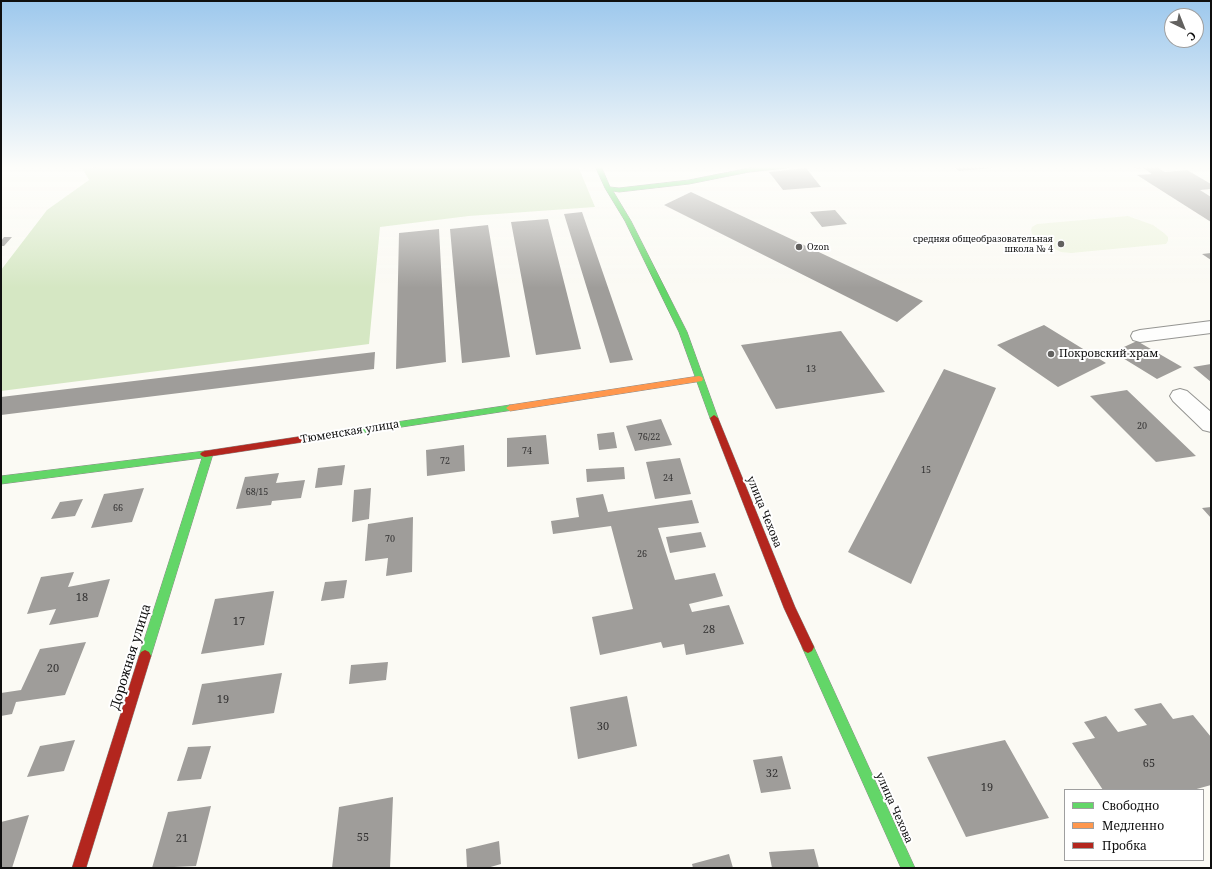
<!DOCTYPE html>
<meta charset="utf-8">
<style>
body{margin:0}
#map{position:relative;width:1212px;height:869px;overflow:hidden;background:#fbfaf4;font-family:"Noto Serif",serif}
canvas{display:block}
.frame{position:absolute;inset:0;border:2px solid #0f0f0f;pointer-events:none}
.legend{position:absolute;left:1064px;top:789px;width:140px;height:72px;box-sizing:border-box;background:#fff;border:1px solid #9f9f9f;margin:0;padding:5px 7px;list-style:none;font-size:12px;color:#0f0f0f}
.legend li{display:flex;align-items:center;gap:8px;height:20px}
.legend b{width:20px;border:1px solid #9f9f9f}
.north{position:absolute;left:1164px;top:8px;width:40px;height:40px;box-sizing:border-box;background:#fff;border:1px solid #9f9f9f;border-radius:50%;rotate:137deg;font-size:11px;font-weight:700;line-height:16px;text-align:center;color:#0f0f0f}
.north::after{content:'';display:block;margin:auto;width:14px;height:18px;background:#62615f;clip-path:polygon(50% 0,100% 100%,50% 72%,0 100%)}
</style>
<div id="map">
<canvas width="1212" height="869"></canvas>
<div class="frame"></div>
<ul class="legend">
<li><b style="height:5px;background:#63d668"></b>Свободно</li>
<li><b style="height:5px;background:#ff974d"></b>Медленно</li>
<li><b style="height:5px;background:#b3261e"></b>Пробка</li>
</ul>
<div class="north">С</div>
</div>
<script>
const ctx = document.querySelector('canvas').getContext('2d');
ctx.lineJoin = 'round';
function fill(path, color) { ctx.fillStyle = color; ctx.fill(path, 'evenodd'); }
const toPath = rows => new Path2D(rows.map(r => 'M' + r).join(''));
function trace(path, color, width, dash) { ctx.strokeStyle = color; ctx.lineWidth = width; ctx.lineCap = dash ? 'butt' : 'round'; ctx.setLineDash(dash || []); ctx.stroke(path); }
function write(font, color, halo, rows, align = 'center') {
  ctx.font = font + ' "Noto Serif",serif'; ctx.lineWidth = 4; ctx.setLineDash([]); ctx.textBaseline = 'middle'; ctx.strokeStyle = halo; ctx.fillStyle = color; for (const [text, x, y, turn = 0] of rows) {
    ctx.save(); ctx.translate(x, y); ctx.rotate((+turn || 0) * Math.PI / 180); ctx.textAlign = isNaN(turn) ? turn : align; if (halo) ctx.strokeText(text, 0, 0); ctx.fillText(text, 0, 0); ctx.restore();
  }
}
fill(toPath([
 [127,166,578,166,595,207,469,216,380,227,369,344,1,391,1,270,47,210,89,180,82,168]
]), '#d5e7c3');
fill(toPath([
 [1128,216,1153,225,1164,233,1168,237,1168,241,1166,244,1071,253,1061,252,1042,243,1032,234,1031,230,1032,227,1037,224]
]), '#eef4df');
fill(toPath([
 [953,166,991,166,993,168,959,171],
 [1132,166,1155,166,1165,172,1187,170,1211,184,1211,189,1200,190,1211,197,1211,222,1137,175,1152,174,1143,168,1137,169],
 [806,168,821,187,783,190,769,172],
 [691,192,923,301,897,322,664,205],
 [835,210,847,224,822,227,810,212],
 [582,212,633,360,610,363,564,214],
 [548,219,581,349,536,355,511,222],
 [488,225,510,357,462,363,450,229],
 [439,229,446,362,396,369,399,233],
 [4,237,12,237,4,246,1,246,1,241],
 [1211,253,1211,260,1202,254],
 [1044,325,1106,363,1058,387,997,345],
 [841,331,885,392,776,409,741,345],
 [1137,341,1182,367,1157,379,1113,352],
 [375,352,374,369,1,415,1,397],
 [1211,364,1211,382,1193,367],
 [944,369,996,388,911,584,848,552],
 [1127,390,1196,456,1156,462,1090,396],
 [661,419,672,445,635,451,626,426],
 [614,432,617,448,599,450,597,434],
 [546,435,549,464,507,467,507,438],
 [464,445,465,471,427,476,426,450],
 [680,458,691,494,655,499,646,462],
 [345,465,342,485,315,488,318,468],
 [624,467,625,479,587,482,586,469],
 [279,473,276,483,305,480,301,498,272,501,271,505,236,509,245,477],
 [144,488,132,522,91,528,104,494],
 [371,488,369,519,352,522,354,490],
 [603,494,608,512,692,500,699,523,658,528,675,580,715,573,723,596,689,604,692,612,729,605,744,644,686,655,684,644,663,648,661,642,600,655,592,617,633,609,611,526,553,534,551,521,579,517,576,498],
 [83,499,75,516,51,519,60,502],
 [1211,507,1211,518,1202,508],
 [413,517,412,572,386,576,388,558,365,561,368,524],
 [701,532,706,547,670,553,666,537],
 [74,572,68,587,110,579,98,617,49,625,56,609,27,614,41,577],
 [347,580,344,598,321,601,325,582],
 [274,591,264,645,201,654,215,599],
 [86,642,65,695,16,702,12,714,1,716,1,693,21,690,40,649],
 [388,662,386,680,349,684,351,665],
 [282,673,274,713,192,725,202,684],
 [627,696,637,746,578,759,570,707],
 [1161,703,1173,719,1193,715,1211,737,1211,785,1193,790,1103,790,1072,743,1095,738,1084,722,1106,716,1118,732,1147,725,1134,709],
 [75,740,64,771,27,777,40,746],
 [1005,740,1049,818,966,837,927,757],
 [211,746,201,779,177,781,188,747],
 [782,756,791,789,761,793,753,760],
 [393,797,390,868,332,868,339,807],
 [211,806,196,866,152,868,168,812],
 [29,815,12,868,1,868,1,822],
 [499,841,501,864,487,868,467,868,466,849],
 [814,849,819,868,772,868,769,852],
 [729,854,733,868,693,868,692,864]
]), '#9f9d9a');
const street = toPath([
 [1211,321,1211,333,1140,342,1133,340,1131,336,1133,332,1140,330,1211,321],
 [1180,389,1187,391,1211,412,1211,432,1203,430,1173,401,1170,396,1173,391,1180,389]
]);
const fast = toPath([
 [595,166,601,166,610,187,619,188,689,180,749,168,790,166,787,168,749,172,689,184,619,192,613,191,631,221,687,332,718,418,717,420,711,420,710,418,679,332,625,221,605,188,595,166],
 [510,405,514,408,513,410,323,439,318,436,323,433,510,405],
 [205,451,211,452,213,454,151,656,149,660,145,662,141,660,139,656,202,458,1,484,1,476,205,451],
 [808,641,812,643,915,868,901,868,802,647,804,643,808,641]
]);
const slow = toPath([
 [699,376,702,377,703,379,702,381,510,411,506,408,510,405,699,376]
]);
const jam = toPath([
 [714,415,718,418,795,607,814,647,812,651,808,653,804,651,784,608,710,418,714,415],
 [323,433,328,436,323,439,205,457,202,456,200,454,202,452,205,451,323,433],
 [145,650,149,652,151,656,86,868,72,868,139,656,141,652,145,650]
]);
trace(street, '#959592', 2);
trace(fast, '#8c8b89', 1);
trace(slow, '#8c8b89', 1);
trace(jam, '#8c8b89', 1);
fill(street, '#fefefd');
fill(fast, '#63d668');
fill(slow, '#ff974d');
fill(jam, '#b3261e');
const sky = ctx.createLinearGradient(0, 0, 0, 288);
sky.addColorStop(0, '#9dc8ed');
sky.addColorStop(0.58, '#fdfdfa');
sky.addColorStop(1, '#fdfdfa00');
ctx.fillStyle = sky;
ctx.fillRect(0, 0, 1212, 288);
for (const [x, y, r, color] of [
 [1061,244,4,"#62615f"],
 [799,247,4,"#62615f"],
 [1051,354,4,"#62615f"]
]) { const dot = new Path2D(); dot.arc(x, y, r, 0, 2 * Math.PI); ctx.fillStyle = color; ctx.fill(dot); trace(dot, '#fff', 1.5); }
write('9px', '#0f0f0f', '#fff', [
 ["средняя общеобразовательная",1053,239],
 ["школа № 4",1053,249],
 ["Ozon",807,247,"left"]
], 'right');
write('9px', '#333232', null, [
 ["13",811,369],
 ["20",1142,426],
 ["76/22",649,437],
 ["74",527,451],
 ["72",445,461],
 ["15",926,470],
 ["24",668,478],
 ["68/15",257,492],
 ["66",118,508],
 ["70",390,539],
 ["26",642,554]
]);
write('11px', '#0f0f0f', '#fff', [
 ["Покровский храм",1059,354]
], 'left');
write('11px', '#0f0f0f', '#fff', [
 ["Тюменская улица",350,432,-9],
 ["улица Чехова",764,512,68],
 ["улица Чехова",894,808,66]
]);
write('11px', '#333232', null, [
 ["18",82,598],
 ["17",239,622],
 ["28",709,630],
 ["20",53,669],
 ["19",223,700],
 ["30",603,727],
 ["65",1149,764],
 ["32",772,774],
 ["19",987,788],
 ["55",363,838],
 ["21",182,839]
]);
write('13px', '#0f0f0f', '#fff', [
 ["Дорожная улица",131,657,-73]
]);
</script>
